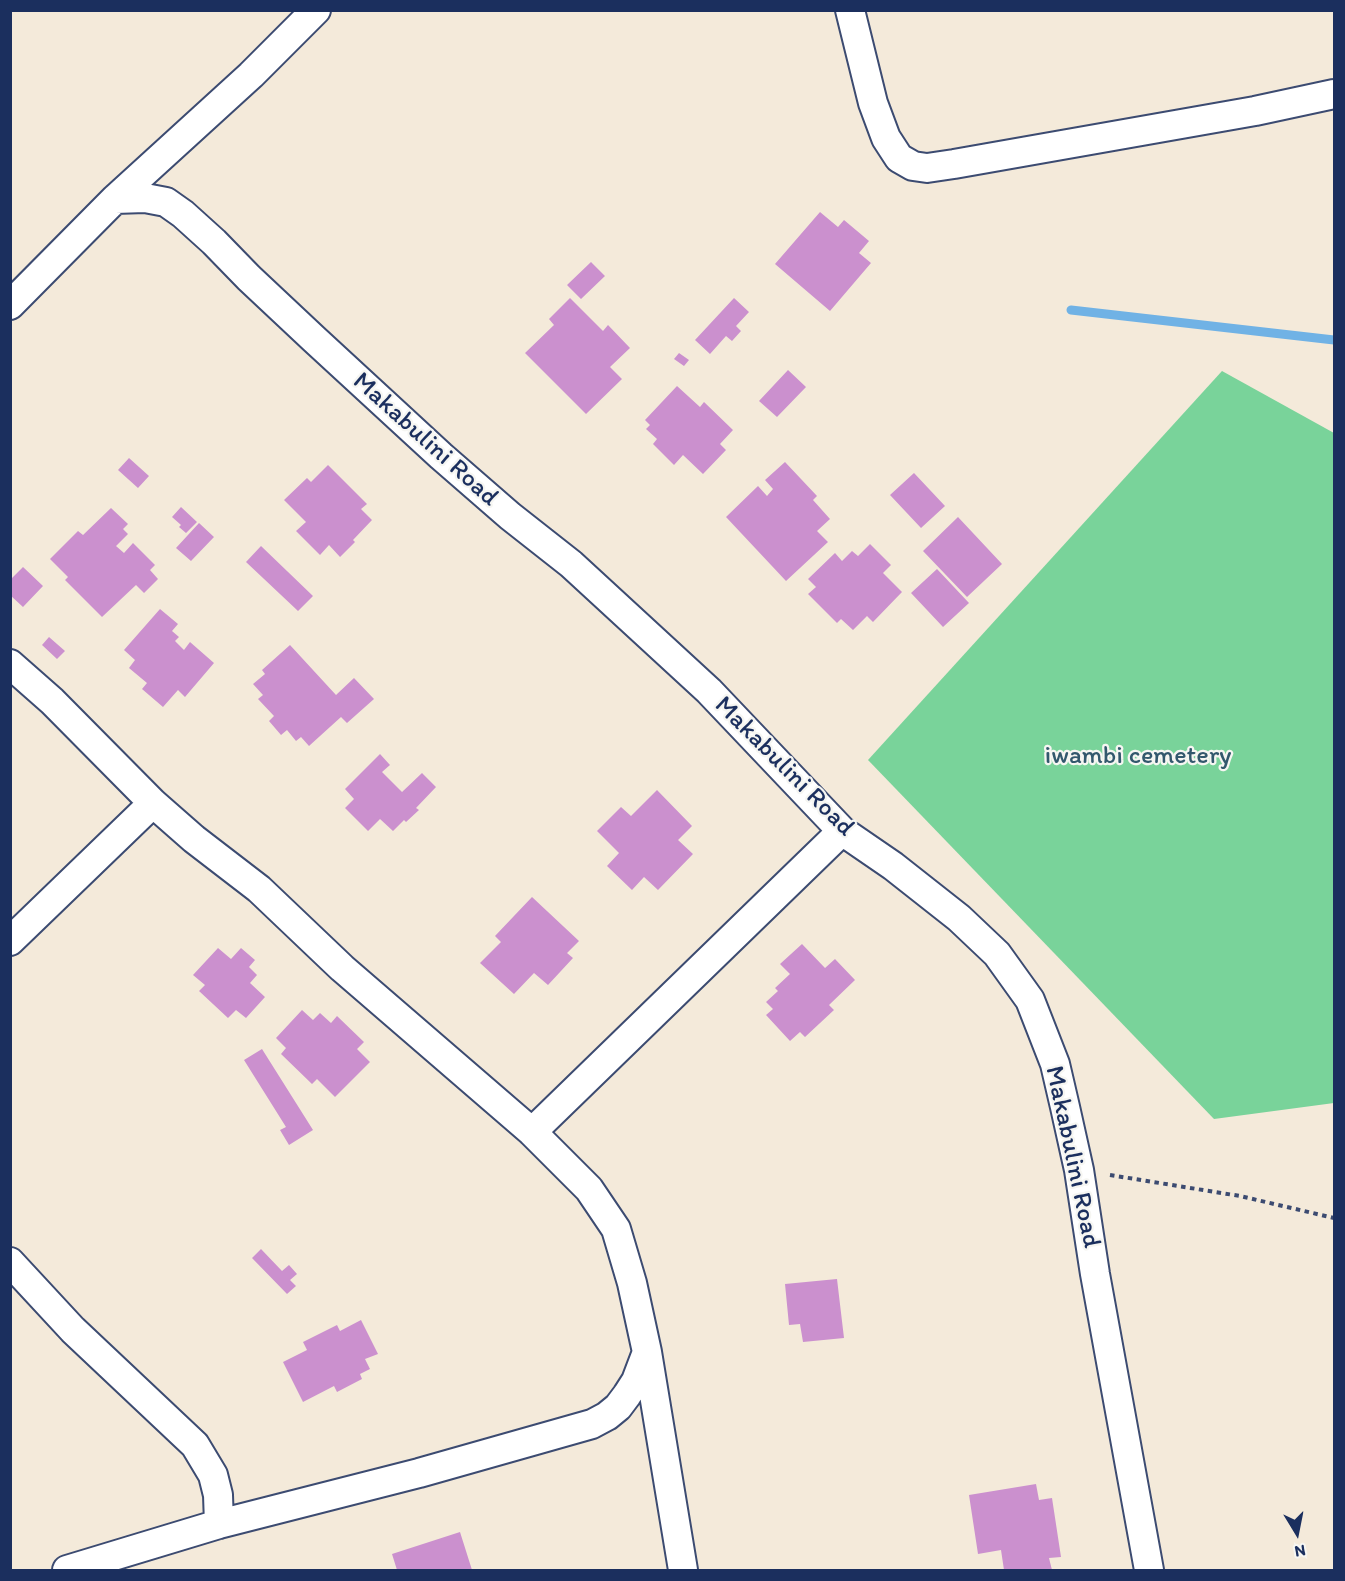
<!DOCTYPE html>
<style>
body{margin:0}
#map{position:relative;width:1345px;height:1581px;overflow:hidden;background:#f4eada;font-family:Itim,sans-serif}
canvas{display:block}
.frame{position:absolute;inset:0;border:12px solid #1b2f5e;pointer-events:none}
.north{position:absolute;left:1267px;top:1503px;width:60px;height:60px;-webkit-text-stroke:4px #f6f6f2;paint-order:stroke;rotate:170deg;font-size:16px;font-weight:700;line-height:24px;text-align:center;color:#1b2f5e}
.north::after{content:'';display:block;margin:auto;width:21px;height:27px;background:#1b2f5e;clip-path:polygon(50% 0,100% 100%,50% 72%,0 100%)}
</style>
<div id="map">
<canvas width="1345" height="1581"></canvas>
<div class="frame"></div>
<div class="north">N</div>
</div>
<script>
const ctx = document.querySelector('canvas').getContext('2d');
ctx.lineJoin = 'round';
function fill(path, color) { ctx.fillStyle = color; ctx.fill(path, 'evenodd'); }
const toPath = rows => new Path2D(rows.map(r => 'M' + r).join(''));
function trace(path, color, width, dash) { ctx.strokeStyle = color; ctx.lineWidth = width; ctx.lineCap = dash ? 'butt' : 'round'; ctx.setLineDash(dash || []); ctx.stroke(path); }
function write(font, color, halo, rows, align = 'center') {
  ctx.font = font + ' Itim,sans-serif'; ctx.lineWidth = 4.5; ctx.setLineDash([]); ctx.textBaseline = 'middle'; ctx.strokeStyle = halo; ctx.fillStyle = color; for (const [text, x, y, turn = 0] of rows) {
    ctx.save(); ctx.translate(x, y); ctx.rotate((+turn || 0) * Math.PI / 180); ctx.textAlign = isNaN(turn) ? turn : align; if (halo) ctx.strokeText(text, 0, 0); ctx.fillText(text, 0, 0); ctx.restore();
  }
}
fill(toPath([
 [1222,371,1334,433,1334,1103,1214,1119,868,760]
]), '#79d39a');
trace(toPath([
 [1071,310,1334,340]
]), '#70b2e5', 9);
fill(toPath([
 [820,212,838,227,844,220,869,241,859,253,871,263,830,311,775,264],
 [591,262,605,276,581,299,567,285],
 [570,298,603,331,608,325,630,348,610,367,622,379,586,414,525,353,554,325,549,319],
 [734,298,749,312,736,326,741,331,732,341,726,336,710,354,695,340],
 [679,353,689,360,684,366,674,359],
 [788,370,806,387,777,417,759,401],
 [677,386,700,407,704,402,733,430,720,444,726,450,703,474,683,455,674,465,653,444,657,439,646,429,650,425,645,420],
 [129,458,149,476,138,488,118,470],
 [785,462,817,496,813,500,830,519,817,531,828,542,786,581,726,517,758,486,767,496,773,489,765,480],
 [328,465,367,504,361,509,372,520,353,540,355,542,340,557,329,545,320,555,296,531,306,522,284,500,307,478,311,482],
 [914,473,945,506,921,528,890,495],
 [181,507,197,522,186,533,179,527,181,525,172,517],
 [111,508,128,524,123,529,128,534,116,546,124,553,133,543,155,565,150,570,158,579,144,593,136,585,102,617,65,580,68,577,50,559,78,531,83,535],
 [958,517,1002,564,967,597,923,551],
 [199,523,214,537,191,561,176,548],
 [870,544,891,565,883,573,902,592,873,622,867,616,853,630,841,619,837,623,808,594,816,587,808,579,835,553,842,561,852,551,858,556],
 [261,546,313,596,298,611,246,562],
 [23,567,43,586,23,607,10,595,10,580],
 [937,569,969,603,943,627,911,593],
 [160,609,178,624,172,631,179,637,175,641,184,650,190,642,214,663,185,697,178,690,163,707,142,689,147,683,129,668,135,660,124,650],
 [49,637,65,651,57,659,42,645],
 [290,645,336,695,354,678,374,699,347,723,341,717,309,746,301,737,296,741,287,730,281,735,269,721,274,716,258,699,263,695,253,684,265,674,262,670],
 [380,754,390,765,382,772,402,792,422,773,436,787,416,808,419,810,406,822,404,820,393,831,380,819,368,831,345,808,354,799,345,789],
 [657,790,692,826,678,840,693,854,658,890,644,877,632,890,607,866,619,853,597,831,621,807,631,816],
 [532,897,579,941,567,953,573,958,548,985,534,973,514,994,480,963,501,942,495,936],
 [802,944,825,968,835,959,855,980,829,1005,834,1010,805,1037,800,1032,790,1041,766,1015,773,1009,766,1002,778,991,775,988,790,974,780,964],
 [218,948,231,959,241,948,255,960,249,967,257,975,250,983,265,997,246,1018,236,1010,228,1018,199,991,205,985,193,975],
 [302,1010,313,1020,320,1013,331,1023,337,1016,364,1042,357,1049,370,1062,335,1097,317,1079,312,1084,281,1054,286,1048,276,1038],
 [262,1049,313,1130,289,1145,280,1130,286,1127,244,1060],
 [261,1249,282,1271,289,1265,297,1274,290,1280,296,1286,287,1294,252,1258],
 [837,1279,844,1338,803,1342,800,1324,789,1325,785,1284],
 [361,1320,378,1354,365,1359,370,1369,360,1374,362,1379,337,1392,334,1386,303,1402,283,1362,307,1350,303,1342,337,1325,340,1331],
 [1036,1484,1039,1500,1052,1498,1061,1557,1049,1558,1052,1570,1004,1570,1001,1550,978,1554,969,1495],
 [460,1532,472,1570,397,1570,392,1554]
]), '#cb90ce');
const minor = toPath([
 [850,10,873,103,886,138,899,158,913,166,927,168,954,164,1255,111,1334,94],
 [115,199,145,198,166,202,183,214,214,242,249,278,314,339,441,456,510,516,571,564,709,691,842,831,893,866,959,918,997,954,1030,1000,1055,1064,1065,1107,1079,1170,1095,1274,1149,1570],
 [10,305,115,199,251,75,316,10],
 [10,664,52,701,153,803,194,839,259,889,342,968,532,1132,589,1189,616,1229,632,1283,647,1352,683,1570],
 [10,941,153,803],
 [532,1132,842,831],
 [10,1262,73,1330,195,1445,213,1475,218,1495,219,1524],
 [67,1570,219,1524,419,1473,592,1424,607,1416,618,1407,627,1395,636,1381,647,1352]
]);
trace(minor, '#3c4b71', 32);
trace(toPath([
 [1110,1175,1240,1196,1334,1218]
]), '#3c4b71', 4, [4.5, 4.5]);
trace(minor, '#fff', 28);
write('26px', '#1b2f5e', '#f6f6f2', [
 ["Makabulini Road",425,440,42],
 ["Makabulini Road",784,767,45],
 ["Makabulini Road",1072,1157,78]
]);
write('26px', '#32586d', '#f6f6f2', [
 ["iwambi cemetery",1138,756]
]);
</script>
